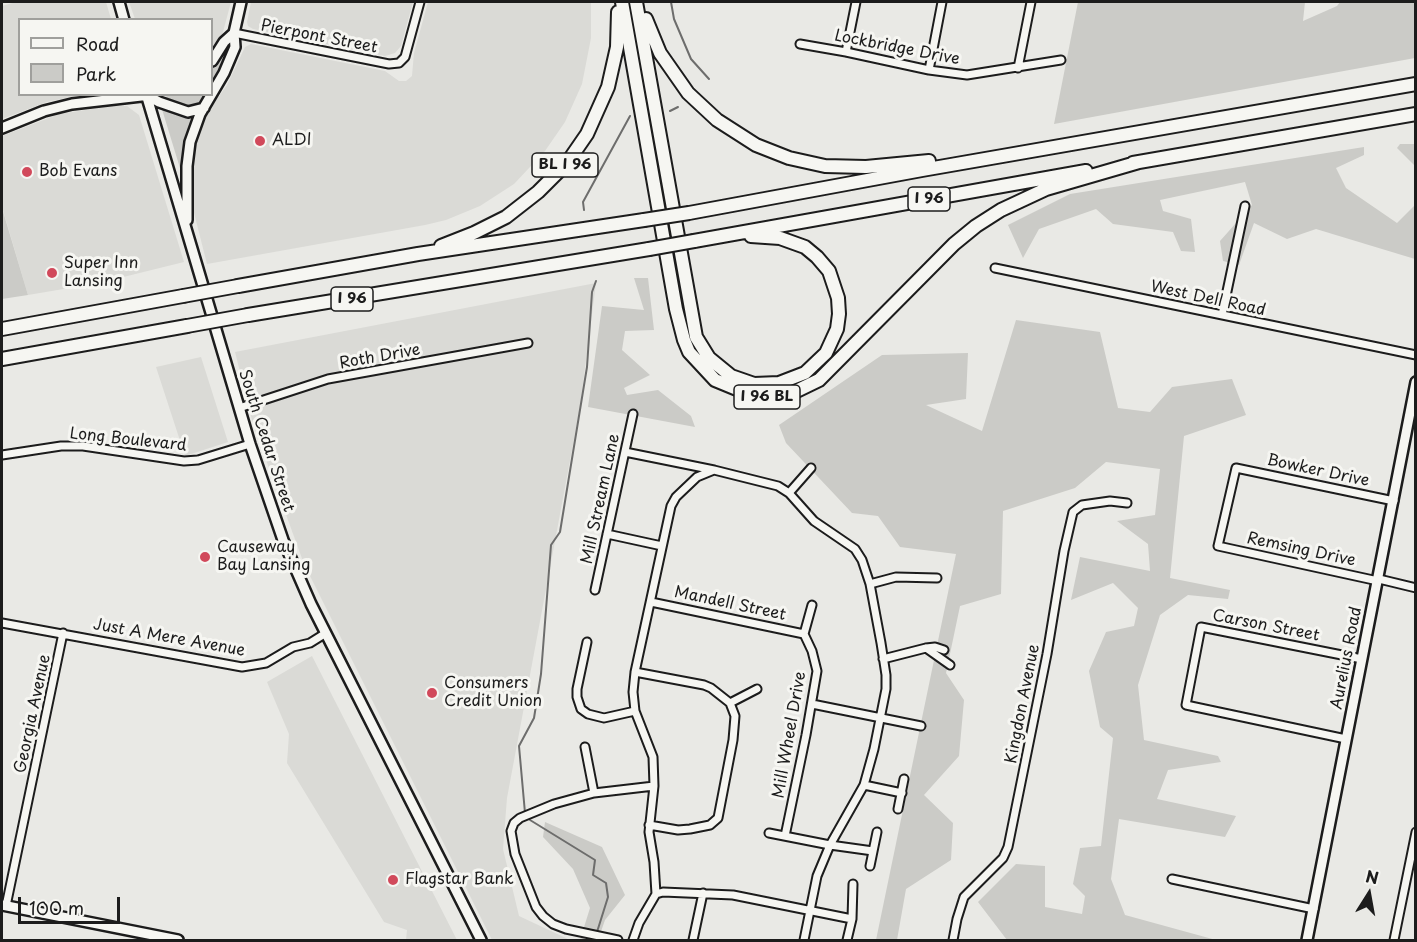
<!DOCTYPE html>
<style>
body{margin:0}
#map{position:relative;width:1417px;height:942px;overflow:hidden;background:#e9e9e5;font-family:"Playpen Sans",sans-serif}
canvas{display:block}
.frame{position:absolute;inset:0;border:3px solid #1c1c1c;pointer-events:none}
.legend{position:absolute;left:18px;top:18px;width:195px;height:78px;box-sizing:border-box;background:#f6f6f2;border:2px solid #9f9f9c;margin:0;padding:8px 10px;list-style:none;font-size:18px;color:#1c1c1c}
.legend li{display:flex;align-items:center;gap:12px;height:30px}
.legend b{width:30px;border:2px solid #9f9f9c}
.north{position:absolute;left:1339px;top:864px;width:60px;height:60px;-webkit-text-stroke:4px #f6f6f2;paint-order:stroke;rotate:11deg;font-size:16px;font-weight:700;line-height:24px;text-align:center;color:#1c1c1c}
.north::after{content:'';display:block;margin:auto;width:21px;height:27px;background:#1c1c1c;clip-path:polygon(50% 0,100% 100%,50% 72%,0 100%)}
.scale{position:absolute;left:18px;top:897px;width:102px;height:27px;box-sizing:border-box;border:3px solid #1c1c1c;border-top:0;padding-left:8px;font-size:18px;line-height:21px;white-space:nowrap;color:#1c1c1c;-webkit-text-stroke:4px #f6f6f2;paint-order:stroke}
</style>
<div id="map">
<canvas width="1417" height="942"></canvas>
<div class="frame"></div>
<ul class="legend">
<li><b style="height:8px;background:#f6f6f2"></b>Road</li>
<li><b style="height:16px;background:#cbcbc7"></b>Park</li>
</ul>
<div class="north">N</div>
<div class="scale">100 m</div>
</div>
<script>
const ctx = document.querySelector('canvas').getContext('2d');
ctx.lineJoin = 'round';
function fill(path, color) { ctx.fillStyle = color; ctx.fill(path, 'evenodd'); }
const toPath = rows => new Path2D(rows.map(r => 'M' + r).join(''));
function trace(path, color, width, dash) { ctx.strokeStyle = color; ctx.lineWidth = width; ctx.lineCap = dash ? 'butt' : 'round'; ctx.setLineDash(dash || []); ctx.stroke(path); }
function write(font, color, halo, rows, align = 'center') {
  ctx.font = font + ' "Playpen Sans",sans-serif'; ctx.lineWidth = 6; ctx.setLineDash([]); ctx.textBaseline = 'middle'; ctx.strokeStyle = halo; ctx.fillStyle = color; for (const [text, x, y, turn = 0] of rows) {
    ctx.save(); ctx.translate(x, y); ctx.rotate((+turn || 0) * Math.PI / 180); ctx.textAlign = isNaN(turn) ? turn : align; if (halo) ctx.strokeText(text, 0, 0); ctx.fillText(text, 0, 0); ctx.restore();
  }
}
fill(toPath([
 [16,2,106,2,111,19,20,20,20,94,80,95,47,102,2,119,2,6],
 [129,2,231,2,223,32,212,54,212,20,135,19],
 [251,2,413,2,401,46,395,53,385,56,253,29,248,26,247,22],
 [428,2,591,2,591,38,582,84,565,122,545,151,514,184,480,206,446,220,425,225,207,264,192,205,190,190,192,152,201,121,227,85,245,47,251,44,385,71,399,81,406,81,412,76,414,53],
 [112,106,127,106,139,115,184,262,99,283,28,295,2,207,2,136,59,114],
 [596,283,580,407,507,798,503,849,519,916,570,940,492,940,304,564,253,424,235,352],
 [201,357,228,442,185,456,156,367],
 [312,656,457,940,406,940,407,930,384,922,287,763,289,734,267,682]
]), '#dadad6');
fill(toPath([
 [1078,2,1305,2,1303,21,1337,6,1340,2,1415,2,1415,58,1054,124],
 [228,44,231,45,220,72,212,87,212,67],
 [170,95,207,95,200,105,190,109,160,99],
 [161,106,194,118,184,149,183,178],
 [1400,144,1415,144,1415,166,1397,148],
 [1364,147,1364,155,1336,168,1346,188,1397,223,1415,205,1415,259,1316,229,1287,239,1254,223,1239,265,1223,261,1220,241,1252,205,1245,182,1160,200,1163,211,1191,219,1195,252,1181,251,1173,232,1113,224,1096,209,1039,229,1023,258,1008,225,1070,194],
 [2,208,28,295,2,299],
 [634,278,648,278,654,330,625,331,622,350,650,375,624,388,627,395,658,390,691,416,695,427,588,407,602,306,644,310],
 [1016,320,1100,332,1118,408,1150,412,1172,387,1232,379,1246,415,1184,436,1170,578,1230,590,1228,599,1188,595,1160,615,1138,685,1144,740,1218,756,1221,762,1168,770,1157,799,1236,816,1225,837,1119,819,1111,879,1125,915,1216,940,1007,940,978,902,1016,864,1045,866,1045,907,1082,914,1085,896,1073,884,1080,848,1101,846,1113,738,1100,727,1089,671,1106,632,1134,626,1138,608,1113,583,1071,600,1080,557,1150,571,1148,544,1117,521,1155,515,1160,469,1106,462,1075,488,1003,511,1001,594,960,606,946,673,964,700,959,756,924,795,953,823,951,860,906,889,897,940,876,940,956,554,900,547,878,516,852,513,786,443,779,425,882,355,968,353,966,399,926,405,982,431],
 [545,822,602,847,625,895,605,920,598,940,580,940,590,908,573,869,543,837]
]), '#cbcbc7');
trace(toPath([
 [671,2,674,19,691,59,709,79],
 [670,111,678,107],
 [584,210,583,202,630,116],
 [525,813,519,746,534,718,541,674,551,545,560,532,587,367,592,292,596,281],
 [530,820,595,860,593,875,606,883,608,897,597,932]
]), '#6d6d6c', 2);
const street = toPath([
 [234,33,389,64,399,63,405,57,420,2],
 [800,44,846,52,929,70,967,75,1061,60],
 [846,52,856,2],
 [1018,68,1031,2],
 [929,70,942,2],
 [995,268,1416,355],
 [1222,315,1245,206],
 [239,408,328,379,528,343],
 [625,452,714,470],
 [2,455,61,446,83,446,184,461,198,460,250,444],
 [789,493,811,468],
 [607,534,662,546],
 [1379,579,1416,588],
 [1378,581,1218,546,1236,468,1394,501],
 [870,584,896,577,937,578],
 [595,590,633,414],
 [651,602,804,634],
 [2,623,242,667,266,663,293,647,310,643,326,633],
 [587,642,577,689,577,697,581,709,588,714,604,718,635,711],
 [926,648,950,665],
 [883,659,926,648,935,647,944,650],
 [635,672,704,685,711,688,730,703,735,716,733,740,718,818,710,825,690,829,678,830,649,825],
 [730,703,757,689],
 [812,704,921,726],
 [1346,739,1186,705,1201,627,1362,659],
 [585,747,594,793],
 [864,785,902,793],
 [898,809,904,779],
 [769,833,830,845,873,851],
 [785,836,806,735,817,671,812,651,804,634,812,605],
 [870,866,877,832],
 [1172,879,1314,909],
 [656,894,663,892,733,895,852,919],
 [6,906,63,633],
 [618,940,566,929,553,924,543,916,536,907,515,854,511,831,514,823,520,818,554,804,594,793,654,786],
 [633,940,639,923,656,894,654,862,649,832,654,786,653,757,635,711,633,692,635,672,671,506,676,497,697,477,714,470,778,486,789,493,814,521,855,549,862,560,870,584,881,643,886,675,886,689,874,749,864,785,830,845,817,876,804,940],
 [693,940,703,893],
 [847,940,852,919,853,884],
 [953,940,957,919,964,897,1003,858,1008,847,1047,654,1064,551,1073,512,1082,505,1110,501,1127,503],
 [1394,940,1416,832]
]);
const secondary = toPath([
 [119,2,124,20],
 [212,61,224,42,234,33],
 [146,94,250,444,283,540,311,604,481,940],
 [146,95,159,102,188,112,204,108],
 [2,128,44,111,72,104,150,95],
 [187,220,187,166,190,142,200,114,224,73,235,47,234,33,241,2],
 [2,905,178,940],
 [1307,940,1416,382]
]);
const highway = toPath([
 [622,2,676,309,684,340,689,352,715,380,749,394,763,397,786,396,819,380,954,244,976,226,1001,210,1046,189,1139,162],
 [636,2,696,337,709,358,731,376,754,384,779,383,805,373,826,353,837,329,839,314,838,298,829,271,817,257,805,247,780,238,751,236],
 [646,19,660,53,688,93,717,120,756,145,789,158,825,166,866,167,929,161],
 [1133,163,1416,114],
 [689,213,922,170,1416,84],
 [694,241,1086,171],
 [441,246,474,233,506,217,538,192,567,163,587,134,608,87,617,47,618,12],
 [238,286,418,254,644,220],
 [248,315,649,249],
 [2,329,183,296],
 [2,359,187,326]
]);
trace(street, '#1c1c1c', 11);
trace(secondary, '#1c1c1c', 14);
trace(highway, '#1c1c1c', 16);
trace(street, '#f6f6f2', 7);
trace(secondary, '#f6f6f2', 9);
trace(highway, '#f6f6f2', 12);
const highwayBridge = toPath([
 [644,220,689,213],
 [649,249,694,241],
 [183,296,238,286],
 [187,326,248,315]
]);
trace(highwayBridge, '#1c1c1c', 16, []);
trace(highwayBridge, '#f6f6f2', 12);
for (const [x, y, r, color] of [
 [260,141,6,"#d1495b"],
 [27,172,6,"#d1495b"],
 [52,273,6,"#d1495b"],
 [205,557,6,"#d1495b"],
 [432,693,6,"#d1495b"],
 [393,880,6,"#d1495b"]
]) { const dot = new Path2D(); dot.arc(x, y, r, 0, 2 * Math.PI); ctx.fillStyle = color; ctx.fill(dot); trace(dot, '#f6f6f2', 2); }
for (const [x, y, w] of [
 [565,165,66],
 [929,199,42],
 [352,299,42],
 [767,397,66]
]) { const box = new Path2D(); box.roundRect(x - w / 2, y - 12, w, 24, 4.5); ctx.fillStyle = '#f6f6f2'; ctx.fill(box); trace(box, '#1c1c1c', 1.5); }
write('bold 15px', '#1c1c1c', null, [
 ["BL I 96",565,165],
 ["I 96",929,199],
 ["I 96",352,299],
 ["I 96 BL",767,397]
]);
write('16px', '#1c1c1c', '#f6f6f2', [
 ["Pierpont Street",319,37,11],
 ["Lockbridge Drive",897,48,11],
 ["West Dell Road",1208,299,12],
 ["Roth Drive",380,357,-10],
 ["Long Boulevard",128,440,6],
 ["South Cedar Street",266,441,72],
 ["Bowker Drive",1318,471,12],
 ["Mill Stream Lane",601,499,-78],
 ["Remsing Drive",1301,550,12],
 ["Mandell Street",730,604,12],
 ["Carson Street",1266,626,11],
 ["Just A Mere Avenue",169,638,10],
 ["Aurelius Road",1347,658,-79],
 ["Kingdon Avenue",1023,704,-79],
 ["Georgia Avenue",33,714,-78],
 ["Mill Wheel Drive",790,735,-80]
]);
write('16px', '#1c1c1c', '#f6f6f2', [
 ["ALDI",272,141],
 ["Bob Evans",39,172],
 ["Super Inn",64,264],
 ["Lansing",64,282],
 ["Causeway",217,548],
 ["Bay Lansing",217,566],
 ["Consumers",444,684],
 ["Credit Union",444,702],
 ["Flagstar Bank",405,880]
], 'left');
</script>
